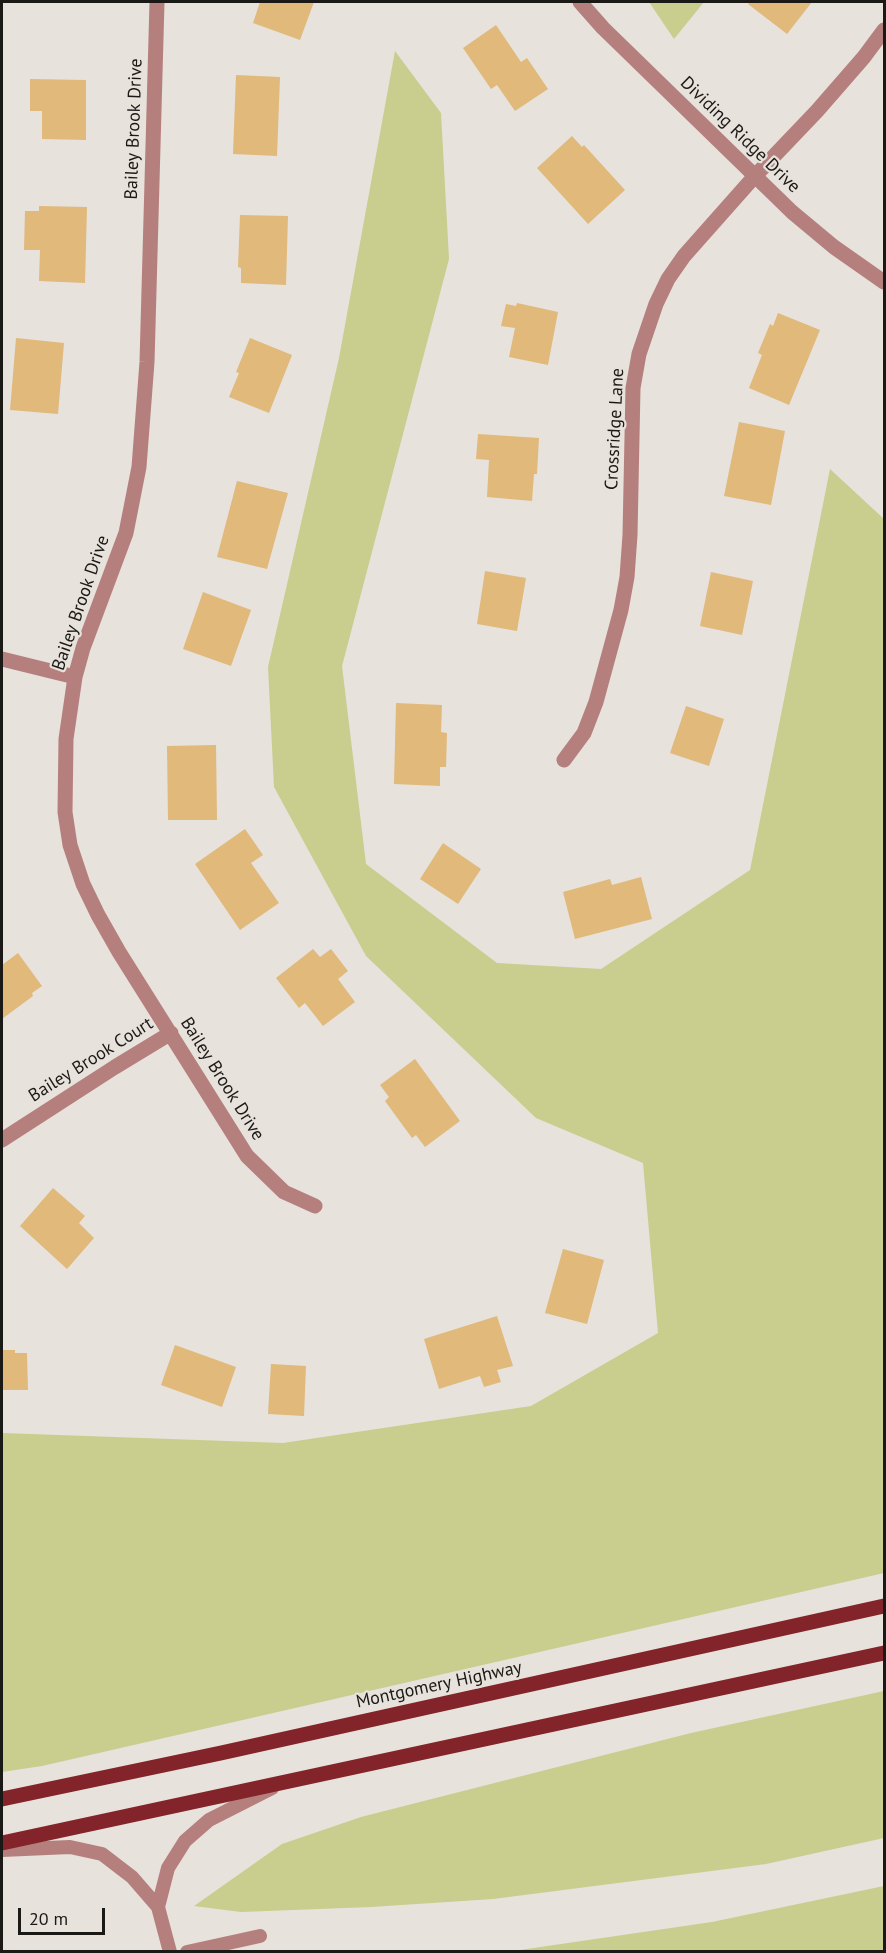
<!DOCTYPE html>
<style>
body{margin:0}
#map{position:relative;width:886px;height:1953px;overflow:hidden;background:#e7e2db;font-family:"PT Sans",sans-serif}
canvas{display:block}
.frame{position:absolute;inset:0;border:3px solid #1b1916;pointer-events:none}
.scale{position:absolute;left:18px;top:1908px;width:87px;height:27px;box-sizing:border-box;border:3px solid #1b1916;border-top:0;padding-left:8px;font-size:18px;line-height:21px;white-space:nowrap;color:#1b1916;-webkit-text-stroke:4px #e7e2db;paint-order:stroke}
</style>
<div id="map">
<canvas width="886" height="1953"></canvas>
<div class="frame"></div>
<div class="scale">20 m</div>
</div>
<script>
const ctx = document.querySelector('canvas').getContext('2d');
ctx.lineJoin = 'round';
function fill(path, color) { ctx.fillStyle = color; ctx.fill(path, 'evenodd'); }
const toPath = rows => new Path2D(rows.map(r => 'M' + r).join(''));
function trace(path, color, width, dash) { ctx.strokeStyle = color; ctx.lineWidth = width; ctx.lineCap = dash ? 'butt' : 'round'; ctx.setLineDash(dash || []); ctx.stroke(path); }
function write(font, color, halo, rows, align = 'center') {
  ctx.font = font + ' "PT Sans",sans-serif'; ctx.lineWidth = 4.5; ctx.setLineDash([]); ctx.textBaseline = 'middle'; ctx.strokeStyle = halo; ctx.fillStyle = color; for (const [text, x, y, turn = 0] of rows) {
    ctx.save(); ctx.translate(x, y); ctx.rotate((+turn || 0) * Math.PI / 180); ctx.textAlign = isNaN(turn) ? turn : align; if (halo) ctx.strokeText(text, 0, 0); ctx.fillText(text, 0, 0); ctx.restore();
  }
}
fill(toPath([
 [649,2,704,2,674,39],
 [395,51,441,113,449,259,342,666,366,864,497,963,601,969,750,870,830,469,884,519,884,1573,42,1766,2,1772,2,1433,283,1443,531,1406,658,1333,643,1163,536,1118,366,956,274,787,268,667,339,358],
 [884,1691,884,1838,766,1864,493,1899,371,1907,241,1912,194,1906,282,1844,361,1817,691,1733],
 [884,1886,884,1951,513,1951,712,1922]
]), '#c9cd8e');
fill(toPath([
 [260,2,314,2,300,40,253,23],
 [750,2,812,2,787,34,748,4],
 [496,25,521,62,527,58,548,89,515,111,497,85,491,89,463,48],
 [236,75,280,77,277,156,233,154],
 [30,79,86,80,86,140,42,139,42,111,30,111],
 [572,136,582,147,584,145,625,190,588,224,537,168],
 [39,206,87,207,85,283,39,281,40,250,24,250,25,211,39,211],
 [240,215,288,216,286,285,241,283,241,268,238,267],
 [517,303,558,312,548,365,509,357,515,328,501,326,506,304,516,306],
 [778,313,820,330,789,405,749,388,762,355,758,353,770,324,773,326],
 [16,338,64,343,58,414,10,410],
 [250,338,292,355,269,413,229,397,239,373,236,372],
 [739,422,785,431,771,505,724,496],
 [478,434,539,438,537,474,534,474,532,501,487,497,489,460,476,459],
 [237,481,288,493,267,569,217,557],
 [485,571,526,578,517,631,477,624],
 [711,572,753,581,742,635,700,626],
 [203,592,251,610,231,666,183,649],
 [396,703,442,705,441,732,447,733,446,767,440,767,440,786,394,784],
 [686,706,724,719,709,766,670,753],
 [216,745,217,820,168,820,167,746],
 [245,829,263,855,251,863,279,903,240,930,195,864],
 [443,843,481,869,458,904,420,879],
 [641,877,652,919,575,939,563,892,610,879,612,885],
 [313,949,320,957,331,949,348,971,338,979,355,1002,323,1026,305,1003,299,1008,276,978],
 [18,953,42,986,32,993,33,996,2,1019,2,965],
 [415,1059,460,1121,425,1147,416,1135,412,1138,385,1101,389,1097,380,1085],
 [53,1188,85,1216,79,1223,94,1238,67,1269,20,1226],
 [563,1249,604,1260,587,1324,545,1313],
 [497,1316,513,1366,497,1370,501,1382,484,1387,480,1376,439,1389,424,1339],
 [175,1345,236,1367,222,1407,161,1385],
 [2,1350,15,1350,15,1353,27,1353,28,1390,2,1390],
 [271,1364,306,1366,304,1416,268,1414]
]), '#e0b97b');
trace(toPath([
 [2,1850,70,1847,102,1854,132,1877,158,1907,170,1952],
 [158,1907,168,1868,185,1841,209,1820,272,1788],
 [187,1952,260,1936]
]), '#b57f7d', 14);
trace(toPath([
 [157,2,147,362,139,467,126,533,83,648,75,677,66,739,65,812,70,845,83,884,98,915,119,952,247,1156,284,1192,315,1206],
 [580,2,603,28,792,212,834,247,884,282],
 [2,659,75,677],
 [564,760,584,733,596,702,621,610,627,577,630,535,633,388,639,354,656,304,668,279,684,256,754,177,817,111,864,57,884,30],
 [2,1140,115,1067,171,1033]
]), '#b57f7d', 15);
trace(toPath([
 [2,1799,221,1753,884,1606],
 [2,1843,884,1653]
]), '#83242b', 15);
write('18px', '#1b1916', '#e7e2db', [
 ["Bailey Brook Drive",134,129,-88],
 ["Dividing Ridge Drive",740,135,44],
 ["Crossridge Lane",615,429,-87],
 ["Bailey Brook Drive",81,603,-71],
 ["Bailey Brook Court",91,1060,-32],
 ["Bailey Brook Drive",222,1079,58],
 ["Montgomery Highway",439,1685,-12]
]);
</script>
